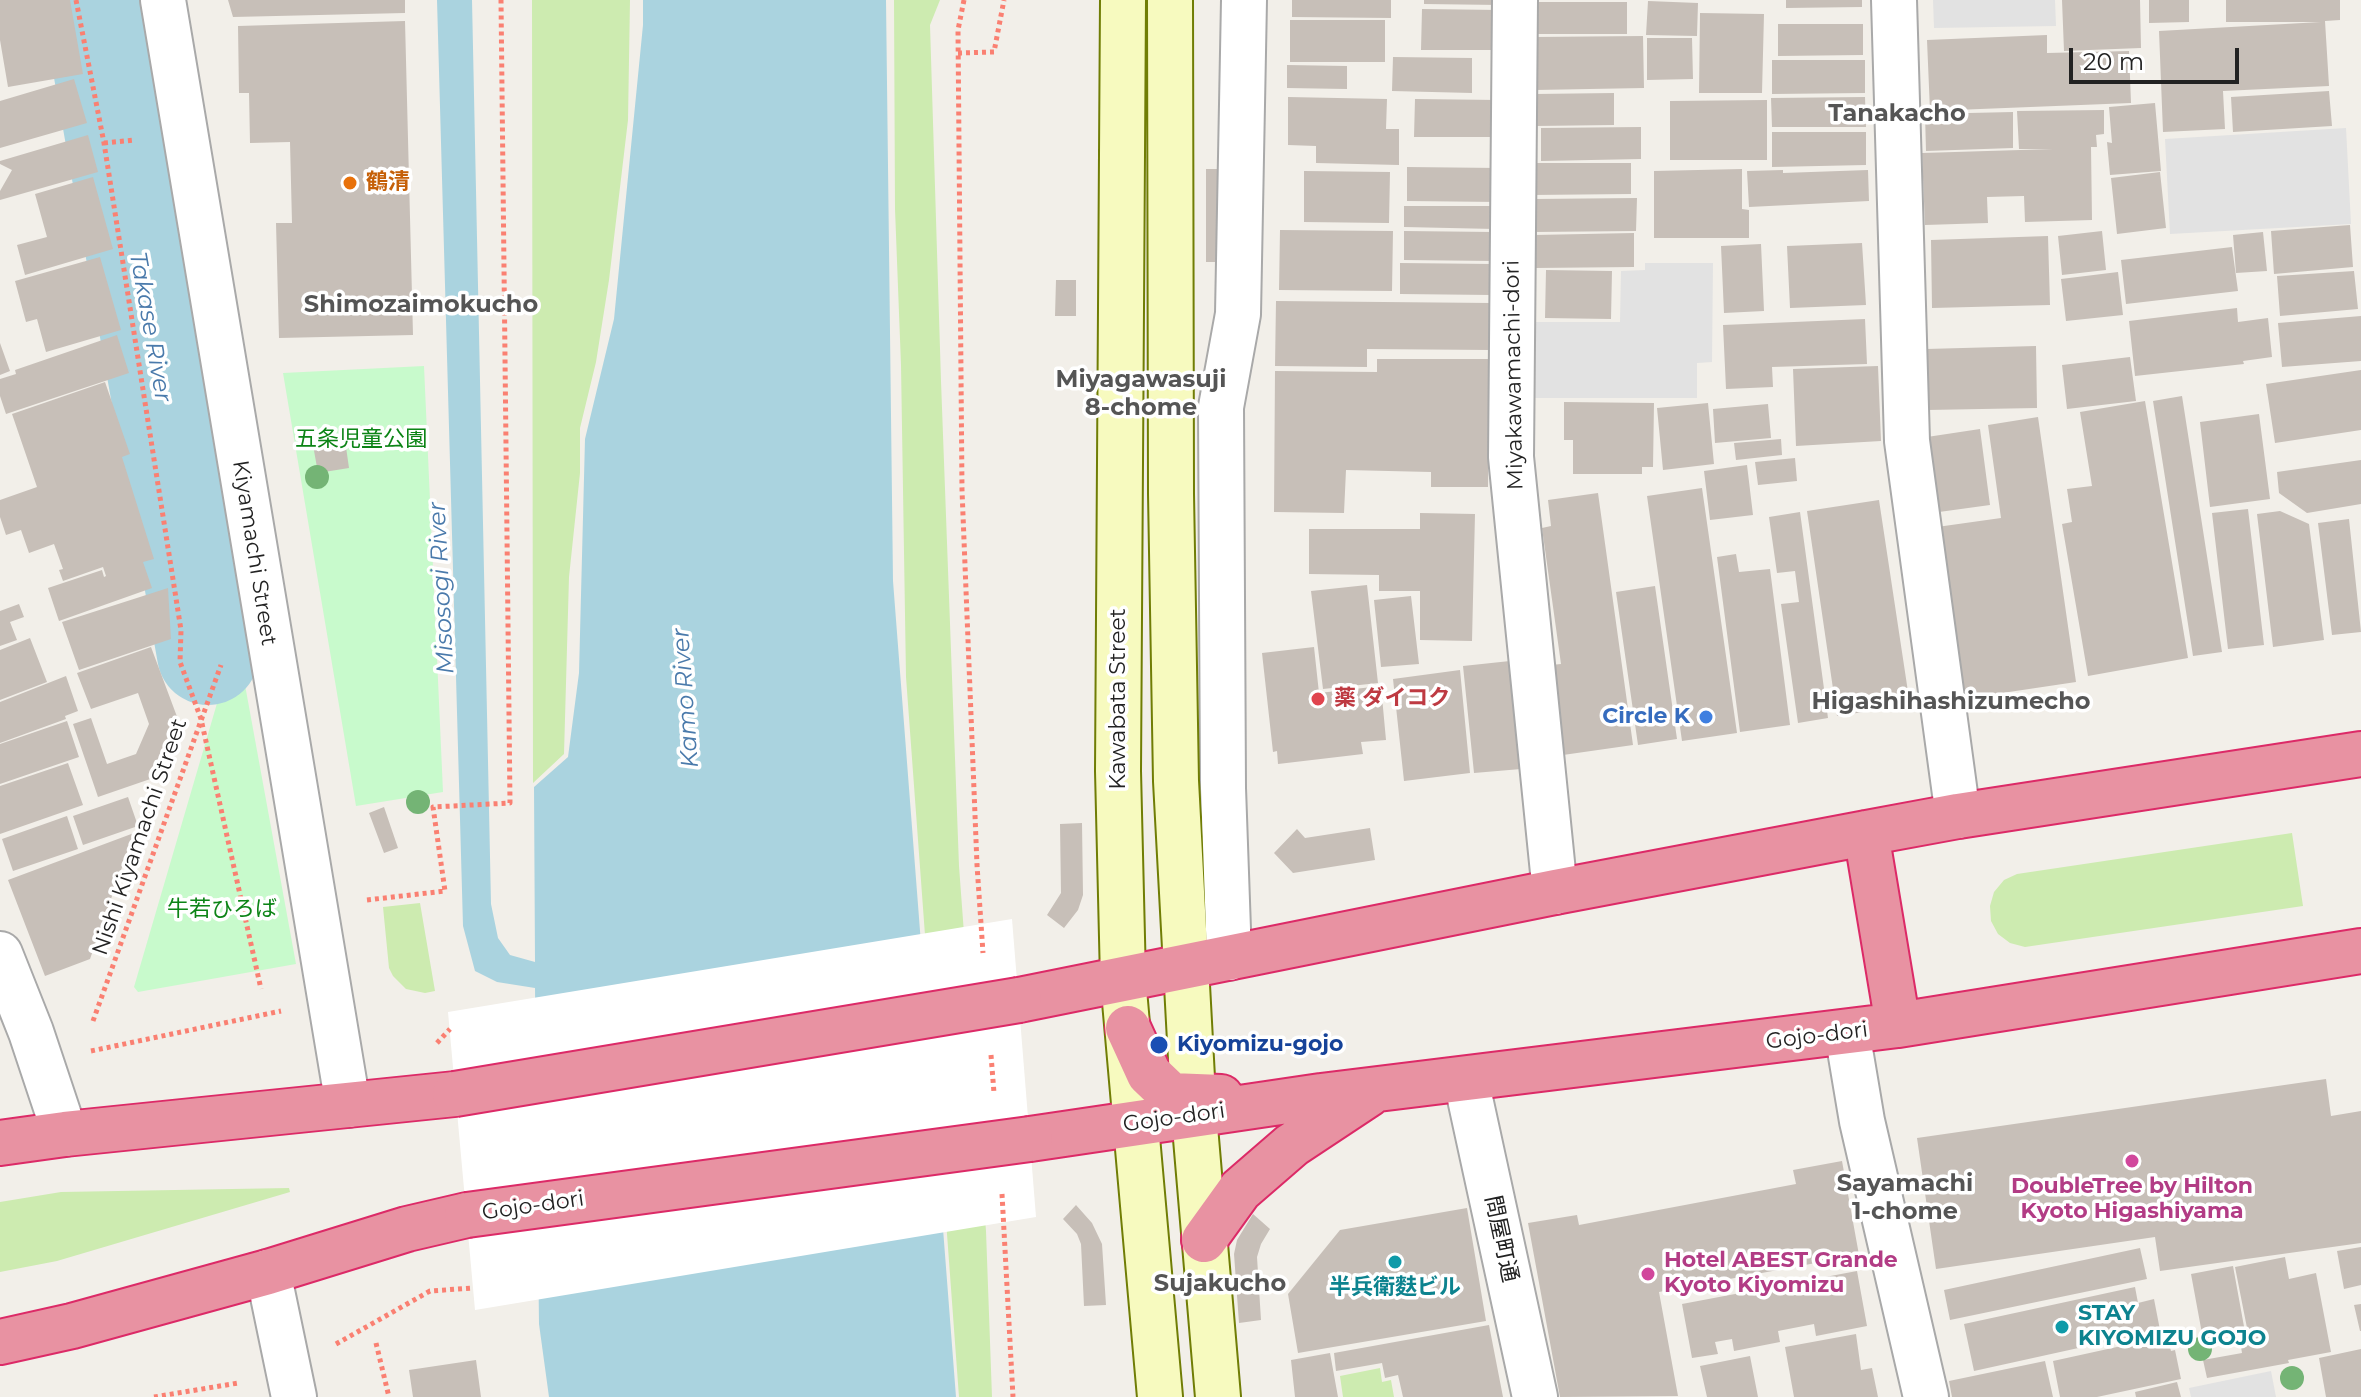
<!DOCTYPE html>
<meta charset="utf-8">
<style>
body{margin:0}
#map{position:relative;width:2361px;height:1397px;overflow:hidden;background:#f2efe9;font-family:Montserrat,sans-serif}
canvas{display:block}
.scale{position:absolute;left:2069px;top:48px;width:170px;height:36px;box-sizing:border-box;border:4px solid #222;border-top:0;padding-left:10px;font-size:24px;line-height:28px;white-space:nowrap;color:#222;-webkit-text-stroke:6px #fff;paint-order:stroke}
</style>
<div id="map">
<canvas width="2361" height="1397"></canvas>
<div class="scale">20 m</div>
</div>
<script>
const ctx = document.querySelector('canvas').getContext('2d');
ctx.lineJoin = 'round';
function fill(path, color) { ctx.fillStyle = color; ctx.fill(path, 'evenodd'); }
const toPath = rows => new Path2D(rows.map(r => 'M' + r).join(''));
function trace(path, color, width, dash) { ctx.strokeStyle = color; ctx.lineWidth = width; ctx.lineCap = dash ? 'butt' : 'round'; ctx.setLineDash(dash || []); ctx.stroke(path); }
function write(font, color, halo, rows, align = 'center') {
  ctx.font = font + ' Montserrat,"Noto Sans JP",sans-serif'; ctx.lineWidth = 7; ctx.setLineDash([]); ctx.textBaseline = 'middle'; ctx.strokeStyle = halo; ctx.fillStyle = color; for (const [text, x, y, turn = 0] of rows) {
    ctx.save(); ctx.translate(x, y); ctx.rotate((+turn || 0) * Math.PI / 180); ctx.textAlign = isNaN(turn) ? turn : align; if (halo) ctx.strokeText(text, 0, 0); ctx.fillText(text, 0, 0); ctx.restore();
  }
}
fill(toPath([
 [532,0,630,0,628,120,609,280,596,362,580,428,580,473,569,577,564,754,533,783],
 [894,0,940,0,930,25,941,381,959,866,986,1231,992,1397,959,1397,906,677,901,365,895,209],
 [2292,833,2303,906,2025,947,2010,943,1998,934,1991,921,1990,906,1994,892,2004,880,2017,874],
 [420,903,435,991,425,993,406,989,393,976,389,968,383,907],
 [289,1188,290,1192,57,1261,0,1272,0,1202,61,1192],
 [1380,1368,1382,1382,1391,1380,1394,1397,1343,1397,1340,1376]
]), '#cdebb0');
fill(toPath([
 [424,366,443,792,356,806,283,373],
 [243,674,296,964,138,992,134,987,225,676]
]), '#c8facc');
fill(toPath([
 [1933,0,2055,0,2056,26,1934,28],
 [2346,128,2351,224,2170,234,2165,139],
 [1645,263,1713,263,1712,362,1697,363,1697,398,1527,398,1528,322,1620,322,1621,271,1645,270],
 [2271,1371,2276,1397,2191,1397,2189,1388]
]), '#e2e2e2');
fill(toPath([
 [437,0,472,0,491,904,498,938,510,955,535,962,534,787,568,757,579,673,585,439,614,319,643,25,643,0,886,0,893,581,956,1397,549,1397,539,1324,535,988,497,982,475,971,463,926]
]), '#aad3df');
fill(toPath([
 [1012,919,1036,1217,475,1310,448,1012]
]), '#fff');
trace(toPath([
 [92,0,208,654]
]), '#aad3df', 102);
fill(toPath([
 [0,0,70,0,83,74,8,87,0,40],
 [228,0,405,0,405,13,233,17],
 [1292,0,1391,0,1391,18,1292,17],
 [1424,0,1501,0,1500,5,1424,4],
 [1786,0,1862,0,1862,7,1786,8],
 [2062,0,2140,0,2141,48,2064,51],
 [2149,0,2189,0,2189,22,2149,23],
 [2226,0,2340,0,2340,20,2325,21,2329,86,2223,91,2225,129,2163,132,2159,31,2321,22,2226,22],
 [1648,1,1698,3,1697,36,1646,35],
 [1534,2,1627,2,1627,34,1534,34],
 [1422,9,1500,10,1499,50,1421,50],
 [1700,13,1764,14,1762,93,1699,93],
 [1290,20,1385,20,1385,62,1290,62],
 [405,21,413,335,279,338,276,223,292,223,290,142,250,143,249,93,239,93,238,26],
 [1778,24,1863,24,1863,55,1778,56],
 [2047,35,2047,53,2129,51,2131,103,1930,111,1927,40],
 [1643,36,1644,88,1535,90,1535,37],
 [1647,38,1692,38,1693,79,1647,80],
 [1393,57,1472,58,1472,93,1392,91],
 [1772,60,1865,60,1865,93,1772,94],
 [1287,65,1347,66,1347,89,1287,88],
 [74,79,87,123,0,148,0,101],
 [2329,91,2332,126,2233,132,2231,97],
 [1614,93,1614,125,1535,126,1535,94],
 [1288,97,1387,99,1386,129,1399,129,1399,165,1316,163,1316,146,1288,145],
 [1865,97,1866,127,1772,127,1771,98],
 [1415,99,1498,100,1497,137,1414,137],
 [1767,100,1767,160,1670,160,1670,101],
 [2155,103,2161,171,2110,175,2107,142,2112,143,2109,107],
 [2104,110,2104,134,2096,135,2097,147,2091,147,2092,220,2025,222,2024,196,1987,197,1988,223,1925,225,1922,153,2053,149,2019,149,2017,111],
 [2013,112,2013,148,1926,151,1925,114],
 [1641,127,1641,159,1541,161,1541,128],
 [1772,132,1866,132,1866,165,1772,167],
 [88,135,98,172,0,200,0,191,12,170,0,164,0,161],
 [1530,163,1631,163,1631,194,1531,195],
 [1407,167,1499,168,1499,202,1407,201],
 [1206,169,1221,169,1222,262,1206,262],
 [1742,169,1742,209,1749,210,1749,238,1654,238,1654,171],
 [1783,170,1783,173,1868,170,1869,201,1749,207,1747,171],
 [1304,171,1390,172,1389,223,1304,222],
 [2160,172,2166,228,2117,234,2111,178],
 [93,177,113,249,25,275,17,245,47,237,35,194],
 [1637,198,1636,231,1534,232,1534,199],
 [1404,206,1495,206,1495,229,1404,227],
 [2350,225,2353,267,2274,274,2271,231],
 [1280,230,1393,231,1392,291,1279,290],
 [1404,231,1493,232,1493,261,1404,260],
 [2102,231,2106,270,2062,275,2058,236],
 [2263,232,2267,271,2236,273,2233,235],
 [1634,233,1634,267,1534,268,1534,235],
 [2048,236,2050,305,1932,308,1931,240],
 [1862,243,1866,305,1790,308,1787,246],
 [1761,244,1764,311,1724,313,1721,246],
 [2232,247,2238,291,2126,304,2121,260],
 [100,257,121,330,46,352,37,319,26,322,15,281],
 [1400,263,1493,264,1492,295,1400,294],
 [1546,270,1612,271,1611,319,1545,318],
 [2354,271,2358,309,2280,316,2277,276],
 [2118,272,2123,315,2066,321,2061,279],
 [1056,280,1076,280,1076,316,1055,316],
 [1276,301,1491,303,1490,350,1367,349,1367,367,1275,366],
 [2237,308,2238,322,2268,318,2272,357,2243,361,2244,364,2135,376,2129,321],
 [2361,316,2361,361,2282,367,2278,323],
 [1865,319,1867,364,1772,367,1773,387,1726,389,1723,325],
 [117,335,129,373,6,414,0,396,0,379,16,374,15,370],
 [0,343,10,371,0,375],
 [2036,346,2037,408,1927,410,1926,349],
 [2130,357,2136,401,2067,409,2062,365],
 [1377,359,1489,359,1488,487,1431,487,1431,472,1346,470,1344,513,1274,512,1275,371,1377,372],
 [1878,366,1881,441,1796,446,1793,369],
 [2361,370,2361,430,2275,443,2266,384],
 [105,382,130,454,122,457,154,559,143,562,152,588,59,621,48,588,102,570,104,577,106,576,103,567,63,581,59,570,63,569,54,544,29,553,21,530,6,535,0,517,0,500,37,487,12,414],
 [2182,396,2222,652,2193,656,2153,401],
 [2145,401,2188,658,2088,676,2062,524,2072,522,2067,489,2092,486,2080,412],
 [1564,402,1654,403,1653,467,1642,467,1642,474,1573,474,1573,440,1564,440],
 [1708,403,1714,464,1663,470,1657,408],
 [1768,404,1771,438,1715,443,1713,409],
 [2259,414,2270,499,2210,507,2200,422],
 [2038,417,2076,682,1962,699,1937,527,2001,518,1988,425],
 [1980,429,1990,505,1939,512,1927,437],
 [1781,439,1782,455,1736,460,1734,443],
 [345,440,349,468,318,473,313,445],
 [1795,458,1797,481,1758,485,1755,462],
 [2361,460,2361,504,2307,513,2279,493,2277,472],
 [1747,465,1753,515,1710,520,1704,471],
 [1702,488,1737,733,1682,741,1647,496],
 [1598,493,1633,745,1563,755,1551,665,1561,664,1542,528,1551,526,1548,500],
 [1879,500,1910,705,1837,716,1807,511],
 [2248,509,2264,645,2228,649,2212,513],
 [2280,511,2309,524,2324,640,2273,647,2257,514],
 [1800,512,1828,718,1798,723,1781,604,1799,602,1795,571,1777,573,1769,517],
 [1420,513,1475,514,1472,641,1420,640,1420,591,1379,591,1379,575,1309,574,1309,529,1420,529],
 [2349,519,2361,632,2332,635,2318,523],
 [1736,554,1739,572,1770,569,1790,725,1740,732,1717,557],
 [1367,585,1378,683,1323,689,1311,591],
 [1655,586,1677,739,1638,745,1616,592],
 [168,588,171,639,79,670,62,622],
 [1411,596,1419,664,1381,667,1374,600],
 [19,604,24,617,10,622,17,640,0,646,0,611],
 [30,638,47,682,0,700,0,650],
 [151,647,179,722,159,776,98,797,73,724,91,718,107,764,136,754,149,724,138,693,91,709,77,673],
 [1314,647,1319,693,1381,686,1386,740,1361,742,1363,754,1278,764,1277,751,1273,752,1262,653],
 [1510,661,1521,769,1474,773,1463,666],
 [1460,670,1470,773,1404,781,1393,679],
 [66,676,78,711,65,716,66,719,0,743,0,702],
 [67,721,79,757,0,784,0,744],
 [68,763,83,805,0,834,0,786],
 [128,797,138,826,83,845,73,816],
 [384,807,398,848,384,853,369,813],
 [67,816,78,849,13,871,2,839],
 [1082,823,1083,895,1078,910,1064,928,1047,915,1061,893,1060,824],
 [1370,828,1375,860,1293,873,1274,853,1297,829,1305,838],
 [134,833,90,959,45,976,8,880],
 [2326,1079,2331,1116,2361,1111,2361,1243,2160,1271,2155,1237,1936,1269,1917,1138],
 [1842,1161,1859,1255,1659,1292,1678,1396,1560,1397,1528,1223,1577,1215,1579,1225,1796,1184,1793,1170],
 [1076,1205,1092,1223,1102,1244,1106,1305,1084,1306,1081,1244,1077,1234,1063,1219],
 [1467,1208,1486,1321,1298,1353,1288,1294,1340,1230],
 [1253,1214,1270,1229,1261,1244,1257,1257,1261,1320,1239,1323,1234,1254,1237,1240],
 [2361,1247,2361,1285,2344,1289,2337,1251],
 [2140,1248,2147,1279,1950,1320,1944,1290],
 [2285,1257,2289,1279,2316,1273,2331,1352,2288,1360,2289,1363,2207,1378,2203,1360,2242,1353,2239,1334,2248,1333,2235,1267],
 [2233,1266,2245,1332,2203,1339,2191,1274],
 [1857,1271,1867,1326,1816,1336,1814,1324,1778,1331,1780,1342,1734,1351,1732,1339,1715,1342,1718,1354,1692,1358,1682,1304],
 [2135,1287,2138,1303,2154,1299,2160,1330,1974,1371,1964,1324],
 [2361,1304,2361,1331,2360,1331,2354,1305],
 [1489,1325,1503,1397,1403,1397,1398,1375,1385,1378,1382,1363,1336,1371,1334,1353],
 [1856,1334,1861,1370,1872,1368,1878,1397,1794,1397,1785,1347],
 [2167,1336,2171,1351,2175,1350,2181,1379,2097,1397,2060,1397,2053,1361],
 [2361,1349,2361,1397,2326,1397,2319,1358],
 [1330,1353,1338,1397,1295,1397,1291,1360],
 [1750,1356,1758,1397,1707,1397,1700,1366],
 [476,1360,481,1397,413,1397,409,1370],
 [2045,1361,2053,1397,1952,1397,1949,1381],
 [2177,1382,2181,1397,2136,1397,2135,1392]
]), '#c7bfb8');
const street = toPath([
 [163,0,348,1105],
 [1515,0,1511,457,1555,892],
 [1894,0,1907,441,1958,816],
 [0,954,31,1032,65,1134],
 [1229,958,1223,788,1221,407,1238,314,1244,0],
 [1847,1032,1862,1121,1926,1397],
 [1466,1080,1535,1397],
 [268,1272,294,1397]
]);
const secondary = toPath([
 [1123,0,1118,771,1123,979,1160,1397],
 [1170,0,1171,494,1176,781,1194,1115,1218,1397]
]);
const highway = toPath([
 [1866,833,1898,1025],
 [1019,1000,1555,892,1866,833,1958,816,2361,754],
 [1128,1028,1149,1074,1171,1095,1221,1097],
 [1030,1139,1321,1096,1898,1025,2361,951],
 [0,1143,65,1134,455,1094],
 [1204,1240,1240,1190,1292,1145,1369,1094],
 [0,1342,72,1326,268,1272,407,1229,467,1215]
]);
trace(street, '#a9a9a9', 48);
trace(secondary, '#707d05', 48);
trace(highway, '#dc2a67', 48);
trace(toPath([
 [76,0,104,143,181,630,180,662,201,719,261,989],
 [964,0,958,30,962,490,977,865,983,953],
 [958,53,994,52,1004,0],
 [104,143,135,140],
 [367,900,445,891,433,807,510,803,501,0],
 [93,1021,221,665],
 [437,1043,450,1029],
 [91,1051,281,1011],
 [991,1055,994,1093],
 [1002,1194,1013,1397],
 [376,1343,389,1397],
 [336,1344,430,1291,473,1288],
 [154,1397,238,1383]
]), '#fa8072', 5, [4, 4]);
trace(street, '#fff', 44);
trace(secondary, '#f7fabf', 44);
trace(highway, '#e892a2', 44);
const highwayBridge = toPath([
 [455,1094,1019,1000],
 [467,1215,1030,1139]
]);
trace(highwayBridge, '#dc2a67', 48, []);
trace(highwayBridge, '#e892a2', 44);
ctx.fillStyle = '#74b475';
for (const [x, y] of [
 [317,477],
 [418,802],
 [2200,1349],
 [2292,1378]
]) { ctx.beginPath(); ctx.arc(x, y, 12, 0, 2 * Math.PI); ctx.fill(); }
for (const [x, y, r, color] of [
 [350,183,8,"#e8710a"],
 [1318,699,8,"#e0444e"],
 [1706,717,8,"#3f7fe0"],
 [1159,1045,10,"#1a4fb4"],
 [2132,1161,8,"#d1479c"],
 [1395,1262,8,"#0f9aa8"],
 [1648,1274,8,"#d1479c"],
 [2062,1327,8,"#0f9aa8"]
]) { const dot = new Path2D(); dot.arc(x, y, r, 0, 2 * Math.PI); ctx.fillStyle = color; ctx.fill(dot); trace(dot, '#fff', 3); }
write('bold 22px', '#c56008', '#fff', [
 ["鶴清",366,183]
], 'left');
write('22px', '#222', '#fff', [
 ["Miyakawamachi-dori",1514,375,-91],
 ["Kiyamachi Street",254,553,81],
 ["Kawabata Street",1119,699,-90],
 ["Nishi Kiyamachi Street",140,837,-71],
 ["Gojo-dori",1817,1036,-7],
 ["Gojo-dori",1174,1118,-8],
 ["Gojo-dori",533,1206,-8],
 ["問屋町通",1501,1239,78]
]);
write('22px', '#0c8416', '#fff', [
 ["五条児童公園",361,440],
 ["牛若ひろば",222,910]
]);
write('bold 22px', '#be3a42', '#fff', [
 ["薬 ダイコク",1334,699]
], 'left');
write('bold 22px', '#366cbe', '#fff', [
 ["Circle K",1690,717]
], 'right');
write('bold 22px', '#164399', '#fff', [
 ["Kiyomizu-gojo",1177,1045]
], 'left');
write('bold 22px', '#b23c85', '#fff', [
 ["DoubleTree by Hilton",2132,1187],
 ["Kyoto Higashiyama",2132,1212],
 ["Hotel ABEST Grande",1664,1261,"left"],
 ["Kyoto Kiyomizu",1664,1286,"left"]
]);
write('bold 22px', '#0d838f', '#fff', [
 ["半兵衛麩ビル",1395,1288],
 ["STAY",2078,1314,"left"],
 ["KIYOMIZU GOJO",2078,1339,"left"]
]);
write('bold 24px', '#555', '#fff', [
 ["Tanakacho",1897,114],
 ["Shimozaimokucho",421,305],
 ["Miyagawasuji",1141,380],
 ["8-chome",1141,408],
 ["Higashihashizumecho",1951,702],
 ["Sayamachi",1905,1184],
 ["1-chome",1905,1212],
 ["Sujakucho",1220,1284]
]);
write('italic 24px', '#4a7aab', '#fff', [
 ["Takase River",150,327,80],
 ["Misosogi River",442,588,-93],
 ["Kamo River",686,698,-94]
]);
</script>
